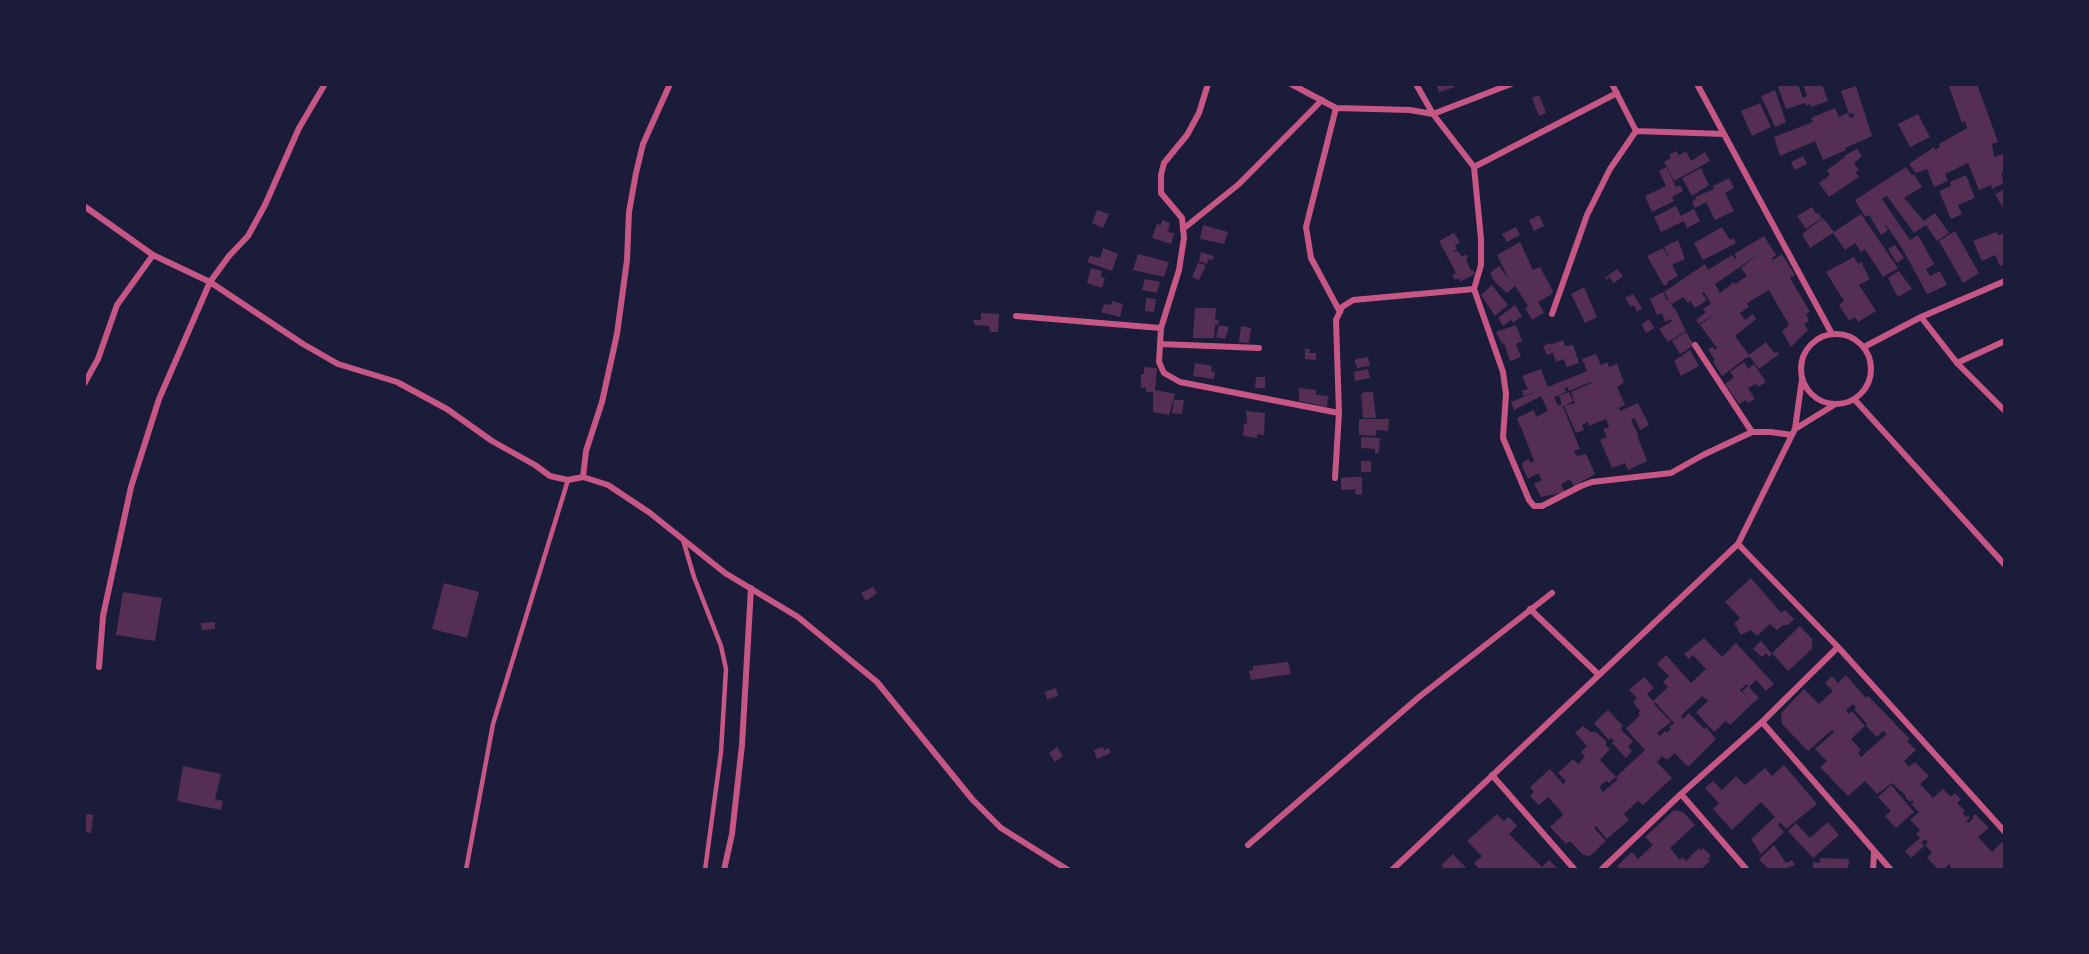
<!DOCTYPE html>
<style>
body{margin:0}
#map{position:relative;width:2089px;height:954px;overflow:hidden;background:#1b1b3a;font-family:"Noto Sans",sans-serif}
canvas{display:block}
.frame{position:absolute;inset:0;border:86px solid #1b1b3a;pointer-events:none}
</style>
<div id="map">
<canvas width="2089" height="954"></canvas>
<div class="frame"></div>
</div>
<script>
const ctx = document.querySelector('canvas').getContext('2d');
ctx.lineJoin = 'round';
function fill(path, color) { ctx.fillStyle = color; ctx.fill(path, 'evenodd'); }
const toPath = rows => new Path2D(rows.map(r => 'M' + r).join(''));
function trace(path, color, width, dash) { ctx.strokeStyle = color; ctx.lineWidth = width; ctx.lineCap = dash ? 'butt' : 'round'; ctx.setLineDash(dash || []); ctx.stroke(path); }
fill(toPath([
 [1436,84,1454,84,1455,87,1439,92],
 [1777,84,1798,84,1803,98,1807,96,1803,84,1822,84,1828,101,1811,107,1810,104,1806,106,1805,103,1786,109],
 [1948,84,1977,84,1998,142,1992,144,1994,157,2005,153,2005,172,2001,173,2004,183,1992,189,1991,185,1979,190,1968,163,1945,174,1948,181,1934,187,1927,169,1916,173,1909,164,1934,147,1935,150,1940,147,1939,144,1967,128,1965,121,1962,123],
 [1856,86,1872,136,1845,148,1846,150,1823,160,1815,141,1780,156,1774,137,1813,122,1811,118,1835,108,1839,117,1848,113,1850,118,1854,116,1853,113,1849,114,1841,91],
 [1775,90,1786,122,1775,127,1761,96],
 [1539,95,1546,113,1539,116,1532,98],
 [1760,103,1771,127,1752,136,1741,111],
 [1918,114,1930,137,1910,147,1898,124],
 [1857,149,1862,156,1854,163,1859,170,1855,172,1859,177,1829,197,1819,183,1830,175,1827,170,1845,157,1844,156],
 [1676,151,1679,155,1686,151,1691,161,1705,152,1710,161,1674,181,1664,162,1671,158,1669,155],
 [1803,156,1807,164,1795,170,1791,162],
 [1666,167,1676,187,1680,185,1683,191,1672,197,1674,201,1652,212,1645,196,1666,186,1659,171],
 [1906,167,1912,175,1914,174,1922,187,1904,198,1924,221,1935,213,1949,233,1937,241,1926,225,1914,233,1887,196,1882,199,1910,240,1918,235,1934,264,1926,269,1930,276,1940,271,1947,285,1927,294,1902,248,1884,222,1888,230,1881,235,1869,215,1865,217,1855,200],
 [1701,168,1709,185,1692,196,1682,178],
 [1966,175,1975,198,1958,205,1962,214,1951,219,1939,191,1951,186,1950,182],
 [1729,178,1734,188,1725,193,1734,211,1715,220,1706,202,1695,208,1692,202,1696,199,1695,197,1714,189,1713,186],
 [2005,189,2005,212,1995,194],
 [1676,206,1681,216,1694,209,1700,221,1687,228,1684,221,1661,232,1654,217],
 [1812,207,1816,214,1818,213,1822,218,1806,229,1797,216],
 [1097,210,1109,214,1103,228,1092,223],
 [1861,214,1898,268,1883,277,1865,249,1861,252,1855,243,1845,250,1833,233,1810,248,1802,234,1823,218,1834,232],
 [1539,215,1544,226,1534,231,1529,220],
 [1162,220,1170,223,1168,232,1174,233,1171,244,1152,238,1157,224,1161,225],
 [1203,225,1228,232,1224,244,1200,239],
 [1516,227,1520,235,1507,242,1502,234],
 [1722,227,1730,240,1733,238,1736,243,1703,260,1694,243],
 [1955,231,1979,273,1963,283,1939,241],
 [1996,232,1998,235,2005,233,2005,264,2000,266,1995,255,1982,261,1973,241],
 [1454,233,1460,242,1455,245,1457,249,1454,251,1454,252,1458,251,1462,257,1466,254,1468,258,1466,259,1471,271,1473,270,1475,274,1460,282,1459,278,1455,280,1452,275,1456,273,1439,241],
 [1764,236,1776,255,1772,258,1773,260,1782,254,1795,275,1790,278,1810,312,1806,314,1809,321,1804,324,1808,330,1791,347,1782,331,1789,325,1769,290,1747,303,1749,307,1740,313,1745,320,1753,314,1756,319,1735,336,1749,355,1766,342,1774,353,1777,351,1779,354,1759,369,1750,357,1746,358,1722,376,1713,362,1715,360,1708,349,1712,347,1715,350,1717,348,1700,325,1718,312,1699,324,1696,320,1706,312,1703,309,1711,304,1704,292,1702,293,1707,300,1695,308,1690,301,1688,303,1683,297,1672,304,1664,292,1705,264,1708,270,1732,255,1735,259,1737,258,1734,254],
 [1759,254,1741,268,1747,276,1735,284,1734,282,1720,293,1715,284],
 [1678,240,1685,259,1672,265,1678,276,1667,282,1668,284,1664,286,1647,256,1663,248,1671,261,1664,247],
 [1520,242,1533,270,1540,267,1553,291,1552,294,1538,302,1544,313,1532,320,1525,308,1528,306,1515,286,1507,293,1495,282,1490,273,1499,266,1509,279,1497,255],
 [1895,245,1904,258,1897,263,1888,249],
 [1103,248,1118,254,1112,271,1087,262,1090,256,1100,258],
 [1201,252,1214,256,1213,260,1208,259,1207,264,1199,261],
 [1138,254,1169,262,1164,277,1133,270],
 [1854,257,1858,264,1861,262,1870,279,1859,285,1876,311,1858,322,1855,317,1849,321,1839,305,1844,301,1826,272],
 [1198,263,1206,265,1199,280,1192,277],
 [1091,268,1102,271,1101,277,1105,278,1102,288,1087,283],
 [1617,269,1623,276,1614,283,1609,277,1606,280,1605,278],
 [1899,271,1912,289,1898,297,1888,278],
 [1145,279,1160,282,1157,293,1142,290],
 [1492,285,1508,305,1495,316,1481,295],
 [1584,287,1597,317,1585,323,1571,294],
 [1663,292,1667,300,1669,299,1673,308,1674,307,1686,331,1668,342,1659,329,1672,321,1671,319,1665,322,1662,313,1657,315,1650,299],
 [1633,294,1642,308,1637,312,1634,305,1631,307,1625,298],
 [1146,298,1156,299,1154,312,1145,311],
 [1112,301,1123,304,1120,317,1101,312,1104,304,1111,305],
 [1515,305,1522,316,1513,323,1511,320,1503,326,1498,318],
 [1195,308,1216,308,1215,320,1219,320,1218,325,1215,325,1214,338,1193,338],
 [981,313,999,314,998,332,990,332,989,326,975,325,973,320,981,320],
 [1649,319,1654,328,1646,333,1642,324],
 [1219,325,1229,327,1225,339,1216,337],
 [1516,325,1522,341,1516,344,1521,357,1510,361,1504,343,1502,344,1496,332],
 [1241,326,1251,328,1249,343,1239,342],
 [1686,332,1694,345,1680,354,1672,341],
 [1563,340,1565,346,1573,345,1579,363,1566,367,1564,359,1556,362,1553,353,1547,355,1543,346,1550,343,1553,346,1552,344],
 [1305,349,1310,349,1309,353,1316,353,1316,360,1305,359],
 [1690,350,1699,366,1681,376,1674,361],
 [1596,354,1601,365,1607,362,1609,367,1617,364,1624,382,1617,387,1625,405,1619,408,1620,411,1638,403,1649,425,1640,430,1635,418,1631,420,1638,434,1637,435,1647,461,1628,470,1625,463,1612,468,1600,440,1607,437,1603,429,1609,427,1606,419,1589,426,1588,422,1582,425,1584,430,1576,433,1564,406,1574,403,1576,407,1571,392,1592,383,1591,382,1569,391,1567,387,1564,388,1566,392,1554,397,1558,406,1562,404,1559,396,1569,392,1573,401,1560,408,1563,407,1580,449,1574,451,1577,456,1586,454,1595,474,1574,486,1571,481,1568,480,1561,485,1565,492,1541,497,1534,484,1542,480,1538,473,1528,479,1522,466,1523,462,1529,459,1530,463,1534,461,1521,427,1526,424,1520,427,1517,418,1534,410,1536,417,1548,411,1541,396,1514,410,1511,402,1587,371,1582,359],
 [1368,357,1370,366,1357,368,1356,363,1354,363,1356,359],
 [1744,362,1748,369,1754,364,1766,382,1758,387,1756,384,1748,388,1755,399,1748,403,1746,400,1739,404,1725,384,1734,377,1730,372],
 [1195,363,1212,366,1211,371,1215,372,1214,379,1193,376],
 [1144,367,1157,368,1155,390,1175,394,1169,415,1153,412,1153,392,1146,392,1146,387,1141,388,1141,374,1144,374],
 [1368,369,1370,378,1355,381,1354,372],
 [1541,369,1548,387,1524,396,1522,391,1528,389,1522,376],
 [1256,377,1265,377,1265,388,1255,388],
 [1299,388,1316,390,1316,395,1328,396,1327,407,1299,401],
 [1365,392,1373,392,1376,418,1363,418,1361,394],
 [1174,400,1184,400,1182,414,1172,413],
 [1246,411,1265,413,1264,435,1257,434,1257,438,1243,436,1244,423,1247,424],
 [1359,419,1389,419,1388,431,1376,430,1376,436,1359,435],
 [1361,437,1380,438,1379,453,1375,454,1375,449,1361,448],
 [1361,461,1371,461,1371,472,1361,472],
 [1352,477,1362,477,1362,495,1355,494,1356,489,1341,490,1341,478],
 [1751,578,1781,613,1785,610,1794,619,1788,625,1783,625,1777,630,1770,624,1757,636,1751,630,1741,635,1737,629,1738,628,1734,624,1740,618,1725,602],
 [444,583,479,592,467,638,432,629],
 [873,587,877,593,866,601,861,593],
 [123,592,162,598,155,641,116,635],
 [215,622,215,629,202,630,201,623],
 [1800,626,1812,639,1812,649,1788,671,1772,653],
 [1704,638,1722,657,1736,643,1774,684,1766,691,1756,680,1749,687,1759,698,1753,703,1742,691,1748,686,1747,684,1740,690,1753,703,1730,725,1726,721,1714,732,1696,712,1708,701,1702,696,1681,716,1683,719,1689,713,1704,729,1706,727,1716,739,1688,767,1675,753,1667,760,1662,756,1657,762,1672,778,1643,805,1638,801,1624,814,1629,820,1607,839,1596,826,1594,828,1606,841,1590,856,1583,855,1570,841,1566,844,1550,827,1563,815,1560,810,1548,797,1539,805,1530,796,1534,792,1530,787,1550,769,1563,784,1566,781,1558,773,1573,759,1578,764,1585,757,1581,752,1587,746,1575,733,1583,726,1591,732,1596,732,1606,741,1606,746,1610,749,1600,760,1616,777,1609,783,1606,781,1599,787,1603,792,1618,779,1616,777,1645,750,1626,729,1640,715,1638,713,1640,711,1633,702,1637,698,1629,690,1644,677,1654,688,1647,694,1653,701,1668,687,1663,682,1669,676,1657,664,1666,655,1691,683,1706,669,1693,655,1689,659,1684,654],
 [1655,702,1674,723,1669,727,1671,729,1667,733,1665,731,1660,736,1657,733,1671,722,1654,704],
 [1761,641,1772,654,1769,657,1766,653,1762,657,1753,649],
 [1288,662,1291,674,1251,680,1249,671,1253,670,1253,666],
 [1846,675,1866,698,1868,696,1910,739,1907,741,1916,750,1904,761,1909,767,1915,762,1929,776,1920,784,1933,798,1943,789,1951,797,1955,793,1961,799,1957,803,1965,811,1963,813,1966,817,1968,815,1970,818,1966,821,1968,823,1973,819,1972,817,1975,814,1989,828,1978,837,1992,852,2002,842,2005,845,2005,870,1948,870,1951,867,1949,864,1943,870,1939,870,1927,858,1932,853,1925,845,1928,842,1925,839,1921,843,1924,846,1911,858,1905,851,1920,838,1916,834,1920,830,1910,820,1919,812,1911,804,1914,802,1912,800,1910,802,1905,797,1906,796,1892,783,1877,794,1865,781,1848,796,1820,767,1827,761,1815,749,1834,732,1832,730,1808,751,1782,724,1781,713,1804,689,1819,704,1833,691,1825,683,1832,676,1838,683],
 [1853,704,1856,708,1854,709,1867,724,1866,726,1877,737,1883,731,1887,734,1861,757,1858,753,1861,750,1851,739,1865,726,1852,711,1849,714,1846,710],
 [1056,688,1058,696,1047,699,1045,692],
 [1608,710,1623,726,1621,728,1623,732,1633,741,1628,747,1632,751,1626,758,1612,743,1614,741,1611,738,1609,740,1594,723],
 [1057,747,1063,756,1055,762,1049,753],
 [1103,747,1104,750,1109,748,1111,753,1097,759,1094,750],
 [1784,765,1817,804,1786,829,1780,822,1778,825,1784,832,1761,854,1751,839,1775,817,1761,802,1732,830,1713,809,1719,803,1705,788,1713,781,1722,790,1736,776,1745,785,1765,768,1772,776],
 [183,766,221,774,215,799,223,801,221,810,177,801],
 [1891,785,1914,812,1896,828,1885,816,1891,811,1878,797],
 [1674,810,1683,812,1695,825,1670,848,1680,860,1683,857,1686,861,1699,848,1700,850,1703,848,1711,856,1708,859,1710,861,1700,870,1621,870,1617,866,1632,852,1638,859,1653,845,1645,837],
 [84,814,93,815,91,833,84,832],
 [1497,814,1504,821,1509,817,1517,826,1509,834,1542,867,1549,860,1559,870,1480,870,1474,863,1482,856,1467,841],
 [1828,822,1839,835,1813,858,1788,831,1796,823,1810,838],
 [1774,845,1786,863,1792,860,1795,865,1781,870,1769,870,1759,859],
 [1453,854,1468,870,1444,869,1441,865],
 [1820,858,1849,859,1848,870,1813,870,1813,862,1820,863]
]), '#542f53');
trace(toPath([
 [683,540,694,577,721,646,726,669,721,752,705,870],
 [466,870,493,724,568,480]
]), '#c65784', 4.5);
trace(toPath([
 [1208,84,1199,113,1187,135,1164,163,1161,175,1161,193,1182,218,1184,238,1179,270,1161,328,1159,362,1164,373,1180,382,1339,413],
 [1291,84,1336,108,1410,110,1433,114,1511,84],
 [1416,84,1433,114,1474,167,1481,239,1481,265,1474,289,1503,372,1506,394,1503,438,1529,500,1534,506,1542,506,1581,486,1592,482,1671,473,1703,455,1752,432,1771,432,1792,435],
 [1612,84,1636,131,1724,134],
 [1697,84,1832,334],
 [1336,108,1306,227,1311,258,1340,312],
 [1474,167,1617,93],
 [84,206,153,255,210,282,303,344,338,364,397,382,447,409,492,441,535,465,550,476,568,480,583,477,608,485,650,513,725,573,798,617,877,682,972,799,1001,828,1068,870],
 [1183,229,1239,184,1322,100],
 [1552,314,1587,215,1610,169,1636,131],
 [1016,316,1161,328],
 [1921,317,1957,363,2005,411],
 '1801 369a35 35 0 1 1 70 0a35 35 0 1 1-70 0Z',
 [1160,344,1259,348],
 [1695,345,1752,432],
 [1864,347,1921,317,2005,281],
 [1957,363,2005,341],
 [84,384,98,359,117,305,153,255],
 [1855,400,2005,565],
 [1795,429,1834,405],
 [583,477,586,451,602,402,617,334,627,260,629,212,636,173,643,144,670,84],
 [1335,478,1339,413,1336,320,1342,307,1353,300,1474,289],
 [1738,544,1838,647,2005,832],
 [1530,609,1599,675],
 [99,667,103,616,131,487,159,399,210,282,229,256,248,236,265,205,299,128,325,84],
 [1762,722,1891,870],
 [1492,775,1575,870],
 [1681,794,1747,870],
 [1248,845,1419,697,1552,593],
 [724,870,732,834,742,745,751,588],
 [1392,870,1738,544,1795,429,1802,379],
 [1601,870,1681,794,1762,722,1838,647],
 [1873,870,1874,853]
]), '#c65784', 6);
</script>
